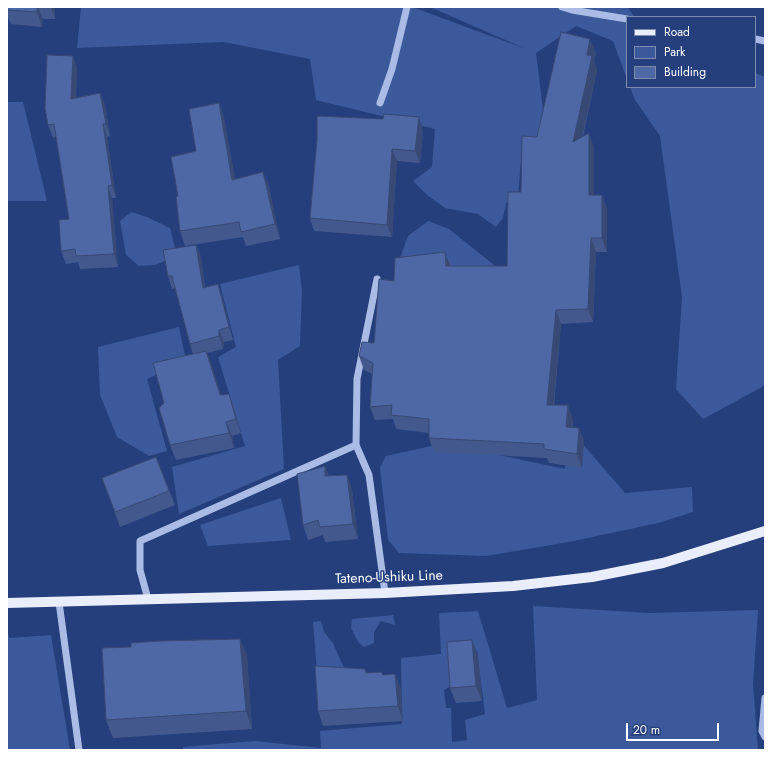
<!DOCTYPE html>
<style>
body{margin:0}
#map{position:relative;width:772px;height:757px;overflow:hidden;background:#253f7c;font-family:Jost,sans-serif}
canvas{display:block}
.frame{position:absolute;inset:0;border:8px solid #fff;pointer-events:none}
.legend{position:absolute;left:626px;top:16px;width:130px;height:72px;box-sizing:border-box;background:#253f7c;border:1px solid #7c8cb0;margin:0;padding:5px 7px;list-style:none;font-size:12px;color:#fff}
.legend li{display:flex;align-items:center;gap:8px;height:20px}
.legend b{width:20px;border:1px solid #7c8cb0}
.scale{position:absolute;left:626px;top:723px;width:93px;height:18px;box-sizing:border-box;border:2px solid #fff;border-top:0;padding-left:5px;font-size:12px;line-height:14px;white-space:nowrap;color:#fff;-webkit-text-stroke:3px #253f7c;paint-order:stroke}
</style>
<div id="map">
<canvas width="772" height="757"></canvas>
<div class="frame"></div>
<ul class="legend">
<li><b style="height:5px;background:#eaeefc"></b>Road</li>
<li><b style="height:11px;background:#3c599b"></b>Park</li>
<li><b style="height:11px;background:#4e68a5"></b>Building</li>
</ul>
<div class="scale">20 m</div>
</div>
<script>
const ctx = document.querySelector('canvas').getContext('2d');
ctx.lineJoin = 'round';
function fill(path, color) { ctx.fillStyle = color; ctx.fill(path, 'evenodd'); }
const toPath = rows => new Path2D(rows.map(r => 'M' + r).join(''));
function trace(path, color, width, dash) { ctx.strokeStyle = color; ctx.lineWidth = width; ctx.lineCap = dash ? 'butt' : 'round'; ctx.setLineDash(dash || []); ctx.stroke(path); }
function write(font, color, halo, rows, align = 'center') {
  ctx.font = font + ' Jost,sans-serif'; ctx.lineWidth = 3; ctx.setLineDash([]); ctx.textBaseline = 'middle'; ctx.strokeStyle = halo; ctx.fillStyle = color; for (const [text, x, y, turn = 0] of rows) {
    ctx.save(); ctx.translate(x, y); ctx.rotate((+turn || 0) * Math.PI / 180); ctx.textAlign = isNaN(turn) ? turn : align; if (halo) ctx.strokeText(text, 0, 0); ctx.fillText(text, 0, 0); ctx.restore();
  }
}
fill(toPath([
 [81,7,412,7,526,49,430,7,627,7,635,17,627,17,627,79,613,41,576,26,536,53,544,118,559,141,522,144,518,199,506,203,503,218,496,227,478,214,445,208,427,195,413,181,432,167,435,129,316,100,310,59,224,42,77,48],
 [755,73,765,77,765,383,762,387,703,419,676,389,682,297,660,136,635,100,630,87,755,87],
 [7,102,23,102,47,201,7,201],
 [131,212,147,217,170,228,177,256,155,265,139,266,126,255,120,221],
 [428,221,449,229,494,265,479,279,397,266,408,236],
 [299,265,302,291,300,346,278,360,284,469,179,514,172,467,245,446,218,357,236,347,220,284],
 [179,327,186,361,147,379,167,451,149,456,117,437,100,395,98,347],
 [568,427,625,493,692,487,693,512,658,523,569,542,486,556,399,553,388,540,380,467,386,456,436,445,471,449,565,469],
 [281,498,291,540,208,546,200,525],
 [533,606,650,613,758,610,753,684,758,750,183,750,183,747,255,741,321,748,320,731,402,724,401,658,441,654,439,613,478,611,507,708,537,700],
 [477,651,485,714,465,720,467,740,452,742,451,708,446,708,444,690,452,685,451,656],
 [393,615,395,625,381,621,374,632,374,643,364,647,358,642,351,628,352,619],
 [321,621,324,632,333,643,343,666,349,671,318,684,313,622],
 [7,627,9,638,51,635,70,750,7,750]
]), '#3c599b');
trace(toPath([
 [562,7,572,10,627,19],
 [755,39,765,41],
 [380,103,392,69,407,7],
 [356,445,357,379,377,279],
 [148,599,140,570,140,541,356,445,369,475,385,593],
 [59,602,79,750],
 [765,698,762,731,765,737]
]), '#aabce5', 7);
trace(toPath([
 [7,603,385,593,513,586,592,577,663,563,765,531]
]), '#eaeefc', 10);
fill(toPath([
 [7,7,55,7,55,19,43,19,42,27,11,24,7,16],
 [596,53,594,60,597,70,583,137,594,147,594,195,602,195,607,209,607,252,596,252,593,322,561,324,554,405,573,419,573,427,579,428,584,441,582,468,549,463,547,458,434,452,429,438,429,433,396,429,393,419,375,420,370,407,372,374,364,370,359,356,374,343,394,281,445,252,450,266,507,266,521,192,537,137],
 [73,56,77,68,76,98,100,93,105,105,110,136,107,137,116,198,112,198,118,267,80,269,78,262,66,264,61,251,69,219,56,137,53,138,48,125],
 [219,103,224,118,235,179,263,172,269,187,280,239,246,246,243,237,185,246,180,231,178,196,196,151],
 [423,130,420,163,397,161,392,237,314,231,310,218,317,140],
 [196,245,201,257,205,287,218,284,222,296,233,340,224,342,223,349,207,353,221,395,234,409,241,433,232,436,234,448,176,460,170,445,164,403,193,354,190,344,175,288,172,289,168,276],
 [156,457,175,505,120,527,102,478],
 [325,466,329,476,347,475,352,490,358,539,325,542,323,535,308,540,303,525],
 [240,639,247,656,252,729,113,738,106,720,131,647],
 [478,655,482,701,456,703,450,688],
 [366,673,383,675,395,674,401,689,403,721,323,726,318,711]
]), '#43598e');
fill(toPath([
 [37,7,38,7,43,19,42,27,37,12],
 [51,7,55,7,55,19],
 [590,39,596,53,594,60,597,70,578,156,573,142,587,55],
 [73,56,77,68,75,111,71,99],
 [100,93,105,105,110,136,106,124],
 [219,103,224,118,238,195,232,180],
 [419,117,423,130,420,163,415,151],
 [103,124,107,137,116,198,112,185],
 [589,133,594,147,594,209,589,195],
 [392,149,397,161,392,237,387,225],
 [263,172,269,187,280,239,275,224],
 [108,186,112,198,118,267,114,254],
 [602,195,607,209,607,252,602,238],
 [591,238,596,252,593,322,588,309],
 [196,245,201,257,207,300,203,288],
 [445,252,450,266,446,266],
 [218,284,222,296,233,340,229,327],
 [556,310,561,324,552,419,547,405],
 [219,330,224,342,223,349,219,336],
 [206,351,212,366,225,410,220,395],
 [229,394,234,409,241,433,236,419],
 [568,405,573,419,571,441,566,427],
 [226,422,232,436,234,448,229,433],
 [579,428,584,441,582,468,577,454],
 [325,466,331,481,325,476],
 [347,475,352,490,358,539,353,524],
 [240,639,247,656,252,729,246,711],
 [472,640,478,655,482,701,476,686],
 [395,674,401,689,403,721,398,706]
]), '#374974');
const building = toPath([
 [7,7,37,7,37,12,7,10,7,7],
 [561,32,590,39,587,55,592,56,573,142,589,133,589,195,602,195,602,238,591,238,588,309,556,310,547,405,568,405,566,427,579,428,577,454,544,449,544,444,429,438,429,419,391,415,392,405,370,407,373,363,359,356,362,342,374,343,379,279,394,281,395,258,445,252,446,266,507,266,508,192,521,192,522,136,537,137,561,32],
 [47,55,73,56,71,99,100,93,106,124,103,124,112,185,108,186,114,254,76,256,75,249,61,251,59,220,69,219,54,124,48,125,45,109,47,55],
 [219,103,232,180,263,172,275,224,241,232,239,222,180,231,176,197,178,196,171,157,196,151,189,109,219,103],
 [384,114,419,117,415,151,392,149,387,225,310,218,317,140,317,116,383,119,384,114],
 [196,245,203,288,218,284,229,327,219,330,219,336,190,344,172,276,168,276,163,250,196,245],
 [206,351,220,395,229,394,236,419,226,422,229,433,170,445,159,408,164,403,153,363,206,351],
 [156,457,169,491,115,512,102,478,156,457],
 [325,466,325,476,347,475,353,524,320,527,318,520,303,525,297,474,325,466],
 [240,639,246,711,106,720,102,648,131,647,131,643,159,641,240,639],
 [472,640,476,686,450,688,447,642,472,640],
 [315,666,365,669,366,673,381,672,383,675,395,674,398,706,318,711,315,666]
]);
fill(building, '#4e68a5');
trace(building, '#374974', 1);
write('14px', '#fff', '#253f7c', [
 ["Tateno-Ushiku Line",389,578,-2]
]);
</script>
